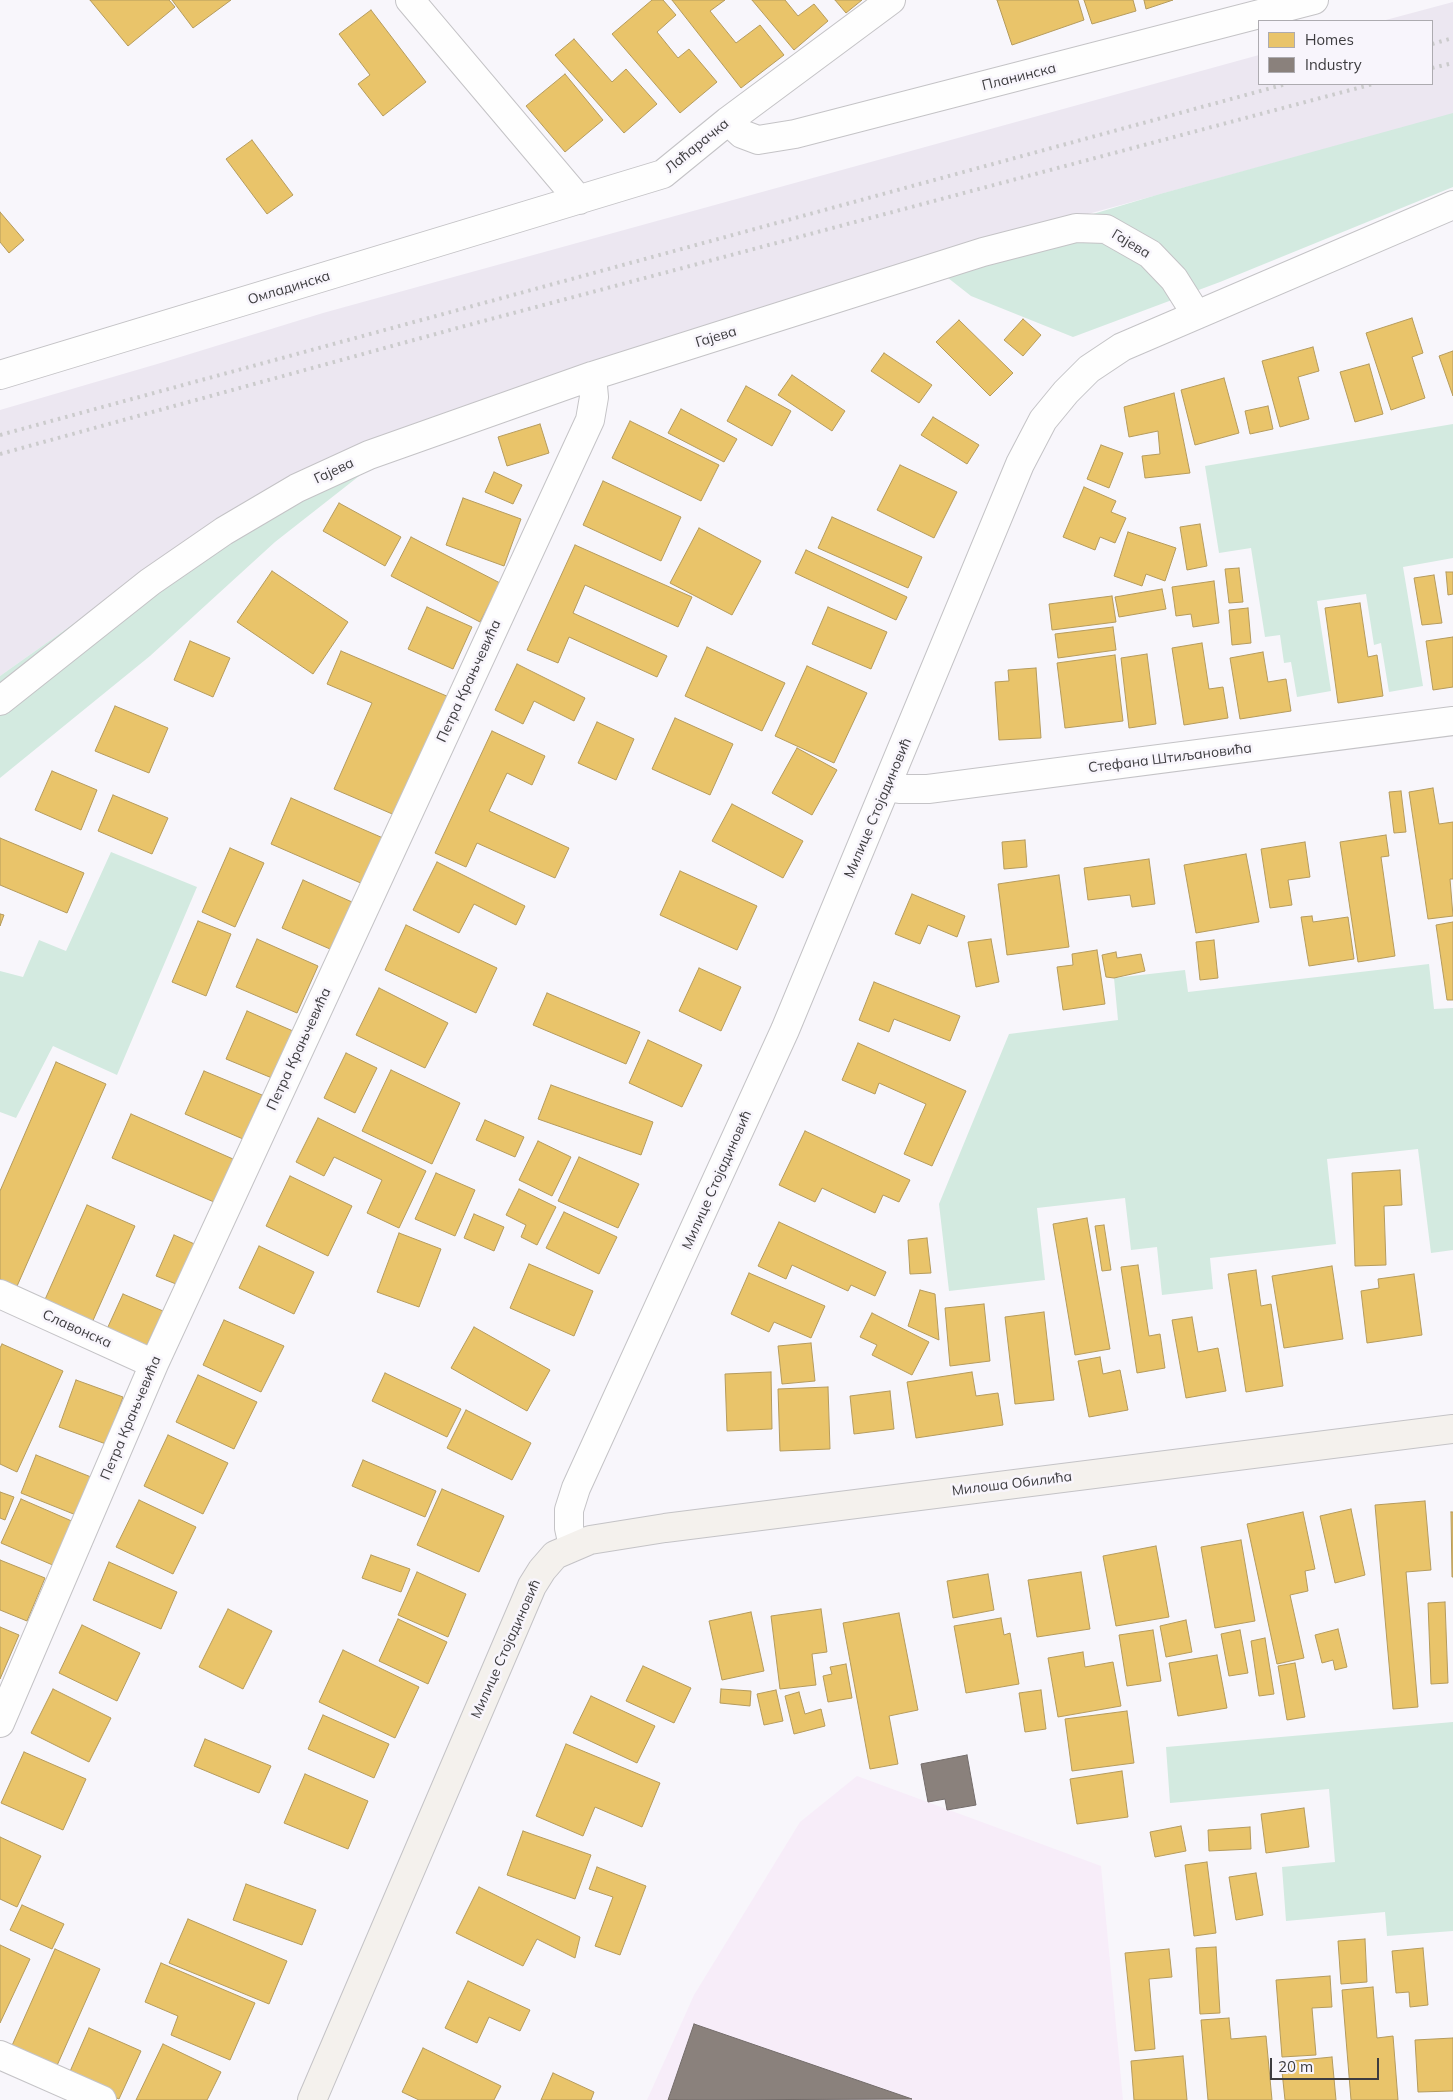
<!DOCTYPE html>
<meta charset="utf-8">
<style>
body{margin:0}
#map{position:relative;width:1453px;height:2100px;overflow:hidden;background:#f8f6fb;font-family:Mulish,sans-serif}
canvas{display:block}
.legend{position:absolute;left:1258px;top:20px;width:175px;height:65px;box-sizing:border-box;background:#f8f5fc;border:1px solid #adabb0;margin:0;padding:6px 9px;list-style:none;font-size:15px;color:#3d3c3f}
.legend li{display:flex;align-items:center;gap:10px;height:25px}
.legend b{width:25px;border:1px solid #adabb0}
.scale{position:absolute;left:1270px;top:2058px;width:109px;height:22px;box-sizing:border-box;border:2px solid #3d3c3f;border-top:0;padding-left:6px;font-size:15px;line-height:18px;white-space:nowrap;color:#3d3c3f;-webkit-text-stroke:4px #f8f5fc;paint-order:stroke}
</style>
<div id="map">
<canvas width="1453" height="2100"></canvas>
<ul class="legend">
<li><b style="height:14px;background:#e9c46a"></b>Homes</li>
<li><b style="height:14px;background:#8a817c"></b>Industry</li>
</ul>
<div class="scale">20 m</div>
</div>
<script>
const ctx = document.querySelector('canvas').getContext('2d');
ctx.lineJoin = 'round';
function fill(path, color) { ctx.fillStyle = color; ctx.fill(path, 'evenodd'); }
const toPath = rows => new Path2D(rows.map(r => 'M' + r).join(''));
function trace(path, color, width, dash) { ctx.strokeStyle = color; ctx.lineWidth = width; ctx.lineCap = dash ? 'butt' : 'round'; ctx.setLineDash(dash || []); ctx.stroke(path); }
function write(font, color, halo, rows, align = 'center') {
  ctx.font = font + ' Mulish,sans-serif'; ctx.lineWidth = 5; ctx.setLineDash([]); ctx.textBaseline = 'middle'; ctx.strokeStyle = halo; ctx.fillStyle = color; for (const [text, x, y, turn = 0] of rows) {
    ctx.save(); ctx.translate(x, y); ctx.rotate((+turn || 0) * Math.PI / 180); ctx.textAlign = isNaN(turn) ? turn : align; if (halo) ctx.strokeText(text, 0, 0); ctx.fillText(text, 0, 0); ctx.restore();
  }
}
fill(toPath([
 [1453,2,1453,114,1066,220,245,502,0,676,0,410,164,362,323,313,1259,55,1259,84,1432,84,1432,21,1382,21]
]), '#ece7f1');
fill(toPath([
 [857,1776,1101,1866,1123,2100,647,2100,694,1995,800,1822]
]), '#f7edf9');
fill(toPath([
 [1453,113,1453,187,1220,282,1073,337,971,296,929,263,1160,194],
 [433,418,275,542,150,656,0,778,0,676,245,502],
 [1453,424,1453,558,1403,567,1423,686,1389,692,1381,643,1374,645,1366,594,1317,601,1331,691,1297,697,1291,662,1284,663,1280,635,1265,637,1251,548,1219,553,1205,466],
 [111,852,197,887,117,1075,53,1046,16,1118,0,1112,0,971,23,977,39,940,66,951],
 [1429,964,1434,1009,1453,1008,1453,1250,1431,1253,1418,1149,1327,1159,1336,1244,1210,1258,1213,1289,1162,1295,1157,1247,1131,1250,1125,1198,1037,1208,1045,1280,949,1291,939,1204,1009,1034,1118,1020,1114,978,1185,970,1188,992],
 [1453,1722,1453,1931,1387,1936,1385,1912,1286,1921,1282,1867,1335,1862,1329,1789,1170,1803,1166,1747]
]), '#d3eae0');
const homes = toPath([
 [90,0,169,0,175,7,128,46,90,0],
 [172,0,231,0,193,28,172,0],
 [652,0,663,0,676,15,657,32,678,58,689,49,717,82,680,113,612,34,652,0],
 [672,0,725,0,710,11,736,43,760,25,784,55,741,88,672,0],
 [752,0,785,0,798,16,814,4,828,21,794,50,752,0],
 [835,0,862,0,846,13,835,0],
 [997,0,1078,0,1084,20,1012,45,997,0],
 [1084,0,1133,0,1136,11,1092,24,1084,0],
 [1144,0,1173,0,1146,9,1144,0],
 [371,10,426,82,383,116,358,84,370,75,339,34,371,10],
 [574,39,612,82,626,69,657,104,624,133,555,55,574,39],
 [565,74,603,120,565,152,526,106,565,74],
 [252,140,293,195,267,214,226,159,252,140],
 [0,212,24,240,9,253,0,242,0,212],
 [1412,318,1423,353,1412,357,1425,398,1391,410,1366,333,1412,318],
 [1023,319,1041,335,1023,356,1004,340,1023,319],
 [959,320,1013,373,990,396,936,342,959,320],
 [1313,347,1319,371,1298,377,1309,419,1280,427,1262,361,1313,347],
 [1453,351,1453,396,1439,356,1453,351],
 [884,353,932,385,919,403,871,371,884,353],
 [1369,364,1383,414,1355,422,1340,372,1369,364],
 [792,375,845,411,832,431,778,395,792,375],
 [1224,378,1239,433,1195,445,1181,390,1224,378],
 [746,386,791,411,772,446,727,421,746,386],
 [1174,393,1190,473,1145,478,1142,456,1160,454,1158,431,1129,437,1124,407,1174,393],
 [1268,406,1273,429,1250,434,1245,411,1268,406],
 [681,409,737,439,724,462,668,433,681,409],
 [933,417,979,445,967,464,921,435,933,417],
 [630,421,719,465,701,501,612,458,630,421],
 [540,424,549,453,507,466,498,437,540,424],
 [1101,445,1123,453,1109,488,1087,479,1101,445],
 [900,465,957,492,934,538,877,510,900,465],
 [494,472,522,485,513,504,485,492,494,472],
 [603,481,681,517,661,561,583,525,603,481],
 [1084,487,1116,501,1111,512,1126,518,1115,543,1100,537,1095,550,1063,537,1084,487],
 [463,498,521,519,504,566,446,545,463,498],
 [339,503,401,537,385,566,323,531,339,503],
 [832,517,922,557,908,588,818,548,832,517],
 [1200,524,1207,566,1187,570,1180,527,1200,524],
 [699,528,761,561,732,615,670,583,699,528],
 [1128,532,1176,548,1165,581,1146,574,1142,586,1114,576,1128,532],
 [411,537,500,583,480,622,391,576,411,537],
 [575,545,692,597,678,627,585,585,573,613,667,656,657,677,569,637,558,663,527,650,575,545],
 [806,550,907,597,896,620,795,573,806,550],
 [1239,568,1243,602,1229,603,1225,569,1239,568],
 [272,571,348,622,313,674,237,622,272,571],
 [1446,572,1453,572,1453,594,1448,595,1446,572],
 [1434,575,1442,623,1422,625,1414,578,1434,575],
 [1214,581,1219,623,1193,627,1191,614,1176,616,1172,587,1214,581],
 [1162,589,1166,609,1119,617,1115,597,1162,589],
 [1112,596,1116,622,1052,630,1049,604,1112,596],
 [1360,603,1368,657,1377,655,1383,696,1338,703,1325,608,1360,603],
 [427,607,472,627,453,669,408,649,427,607],
 [828,607,887,632,871,669,812,644,828,607],
 [1248,608,1251,643,1232,645,1229,610,1248,608],
 [1113,627,1116,650,1058,658,1055,634,1113,627],
 [1453,637,1453,687,1433,690,1426,641,1453,637],
 [190,641,230,658,213,697,174,680,190,641],
 [1202,643,1209,689,1223,687,1228,718,1184,725,1172,648,1202,643],
 [707,647,785,683,762,731,685,696,707,647],
 [341,651,449,697,397,816,334,789,372,703,327,684,341,651],
 [1263,652,1268,682,1286,679,1291,711,1240,719,1230,658,1263,652],
 [1147,654,1156,724,1129,728,1121,658,1147,654],
 [1115,655,1123,721,1065,728,1057,663,1115,655],
 [517,664,585,698,574,721,534,701,523,724,495,710,517,664],
 [807,666,867,693,834,763,775,736,807,666],
 [1036,668,1041,738,999,740,995,682,1009,681,1008,670,1036,668],
 [115,706,168,728,149,773,95,751,115,706],
 [675,718,733,744,710,795,652,769,675,718],
 [597,722,634,739,616,780,578,763,597,722],
 [492,731,545,756,532,785,507,773,489,811,569,848,555,878,477,843,466,867,435,853,492,731],
 [797,748,837,770,812,815,772,793,797,748],
 [52,771,97,790,81,830,35,810,52,771],
 [1433,788,1439,824,1453,822,1453,879,1450,879,1453,916,1428,919,1409,792,1433,788],
 [1401,791,1406,832,1394,833,1389,792,1401,791],
 [113,795,168,818,152,854,98,831,113,795],
 [291,798,383,838,363,884,271,844,291,798],
 [732,804,803,841,783,878,712,841,732,804],
 [1386,835,1389,856,1381,857,1395,956,1358,962,1340,842,1386,835],
 [0,838,84,873,67,913,0,885,0,838],
 [1025,840,1027,867,1004,869,1002,842,1025,840],
 [1305,842,1310,877,1288,880,1292,905,1270,908,1261,849,1305,842],
 [230,848,264,863,235,927,202,912,230,848],
 [1246,854,1259,922,1196,933,1184,865,1246,854],
 [1149,859,1155,904,1132,907,1130,895,1088,900,1084,868,1149,859],
 [437,862,525,906,516,925,474,904,459,933,413,910,437,862],
 [680,871,757,906,737,950,660,915,680,871],
 [1059,875,1069,947,1007,955,998,884,1059,875],
 [303,880,352,902,330,949,282,928,303,880],
 [912,894,965,916,957,937,928,925,920,944,895,934,912,894],
 [0,914,4,915,0,926,0,914],
 [1312,916,1313,922,1348,917,1354,959,1309,966,1301,917,1312,916],
 [198,921,231,934,206,996,172,982,198,921],
 [1453,922,1453,1000,1447,1000,1436,925,1453,922],
 [406,925,497,968,476,1013,385,970,406,925],
 [257,939,318,966,297,1013,236,987,257,939],
 [991,939,999,982,976,987,968,942,991,939],
 [1214,940,1218,978,1200,980,1196,942,1214,940],
 [1097,950,1105,1004,1063,1010,1057,967,1073,965,1072,954,1097,950],
 [1116,952,1117,958,1141,954,1145,971,1114,978,1106,977,1102,955,1116,952],
 [699,968,741,987,721,1031,679,1011,699,968],
 [874,982,960,1016,950,1041,894,1019,889,1032,859,1020,874,982],
 [379,988,448,1023,425,1068,356,1035,379,988],
 [547,993,640,1032,626,1064,533,1025,547,993],
 [247,1011,293,1031,272,1078,226,1059,247,1011],
 [648,1040,702,1065,682,1107,629,1083,648,1040],
 [858,1043,966,1091,932,1166,904,1154,926,1104,879,1083,875,1094,842,1080,858,1043],
 [346,1053,377,1068,355,1113,324,1098,346,1053],
 [56,1062,106,1084,14,1293,0,1287,0,1191,56,1062],
 [391,1070,460,1103,432,1164,362,1131,391,1070],
 [204,1071,262,1095,243,1139,185,1114,204,1071],
 [551,1085,653,1122,641,1155,538,1119,551,1085],
 [131,1114,233,1159,214,1202,112,1158,131,1114],
 [318,1118,426,1171,399,1228,367,1213,382,1180,334,1157,324,1176,296,1162,318,1118],
 [485,1120,524,1137,515,1157,476,1140,485,1120],
 [805,1131,910,1180,899,1202,883,1195,875,1213,822,1188,815,1202,779,1185,805,1131],
 [538,1141,571,1157,552,1196,519,1180,538,1141],
 [579,1157,639,1184,618,1228,558,1201,579,1157],
 [1400,1170,1402,1205,1384,1206,1386,1265,1355,1266,1352,1173,1400,1170],
 [436,1173,475,1190,455,1236,415,1219,436,1173],
 [290,1176,352,1206,328,1256,266,1226,290,1176],
 [519,1189,556,1207,537,1245,521,1237,526,1225,506,1215,519,1189],
 [87,1205,135,1226,91,1325,43,1304,87,1205],
 [564,1212,617,1237,599,1274,546,1248,564,1212],
 [474,1214,504,1227,494,1251,464,1238,474,1214],
 [1087,1218,1110,1349,1075,1355,1053,1224,1087,1218],
 [779,1222,886,1272,875,1296,851,1285,848,1291,792,1265,786,1279,758,1266,779,1222],
 [1104,1225,1111,1270,1102,1271,1095,1226,1104,1225],
 [399,1233,441,1249,419,1307,377,1292,399,1233],
 [174,1235,199,1246,181,1286,156,1276,174,1235],
 [927,1238,931,1273,910,1274,908,1240,927,1238],
 [259,1246,314,1272,294,1314,239,1288,259,1246],
 [529,1264,593,1291,574,1336,510,1308,529,1264],
 [1138,1265,1149,1336,1160,1334,1165,1368,1137,1373,1121,1267,1138,1265],
 [1332,1266,1343,1339,1284,1348,1272,1276,1332,1266],
 [1256,1270,1261,1306,1271,1304,1283,1386,1246,1392,1228,1274,1256,1270],
 [749,1273,825,1306,811,1338,774,1322,769,1332,731,1314,749,1273],
 [1414,1274,1422,1335,1367,1343,1361,1291,1379,1288,1378,1279,1414,1274],
 [920,1290,935,1294,939,1340,908,1326,920,1290],
 [123,1294,163,1311,146,1347,107,1329,123,1294],
 [984,1304,990,1361,950,1366,945,1308,984,1304],
 [1044,1312,1054,1400,1015,1404,1005,1317,1044,1312],
 [872,1313,929,1342,912,1375,872,1355,877,1345,860,1337,872,1313],
 [1192,1317,1198,1352,1218,1348,1226,1391,1186,1398,1172,1320,1192,1317],
 [224,1320,284,1346,261,1392,203,1365,224,1320],
 [474,1327,550,1370,527,1411,451,1368,474,1327],
 [811,1343,815,1381,782,1384,778,1346,811,1343],
 [2,1344,63,1371,17,1472,0,1464,0,1348,2,1344],
 [1100,1357,1103,1374,1120,1370,1128,1410,1089,1417,1078,1361,1100,1357],
 [771,1372,772,1429,727,1431,725,1374,771,1372],
 [972,1372,976,1396,998,1393,1003,1425,916,1438,907,1382,972,1372],
 [385,1373,461,1409,447,1437,372,1401,385,1373],
 [198,1375,257,1402,234,1449,176,1422,198,1375],
 [76,1380,123,1397,106,1444,59,1427,76,1380],
 [828,1387,830,1449,780,1451,778,1389,828,1387],
 [890,1391,894,1429,854,1434,850,1396,890,1391],
 [466,1410,531,1443,512,1480,447,1448,466,1410],
 [168,1435,228,1463,203,1514,144,1486,168,1435],
 [36,1455,91,1477,76,1515,21,1493,36,1455],
 [363,1460,436,1491,425,1517,352,1486,363,1460],
 [442,1489,504,1516,479,1572,417,1545,442,1489],
 [0,1492,14,1497,5,1520,0,1518,0,1492],
 [21,1499,74,1522,55,1566,1,1543,21,1499],
 [139,1500,196,1527,173,1574,116,1547,139,1500],
 [1425,1501,1431,1570,1406,1572,1418,1707,1393,1709,1375,1505,1425,1501],
 [1351,1509,1365,1575,1335,1583,1320,1516,1351,1509],
 [1303,1512,1315,1569,1305,1571,1308,1591,1290,1595,1304,1658,1277,1664,1247,1524,1303,1512],
 [1451,1512,1453,1512,1453,1577,1452,1577,1451,1512],
 [1241,1540,1255,1621,1215,1628,1201,1547,1241,1540],
 [1156,1546,1169,1617,1116,1626,1103,1556,1156,1546],
 [371,1555,410,1569,401,1592,362,1578,371,1555],
 [0,1560,45,1578,27,1621,0,1610,0,1560],
 [109,1562,177,1592,161,1629,93,1600,109,1562],
 [417,1572,466,1594,448,1637,398,1615,417,1572],
 [1081,1572,1090,1629,1037,1637,1028,1580,1081,1572],
 [988,1574,994,1610,953,1618,947,1581,988,1574],
 [1445,1602,1448,1683,1431,1684,1428,1603,1445,1602],
 [228,1609,272,1631,243,1689,199,1667,228,1609],
 [821,1609,827,1652,812,1654,816,1685,780,1689,771,1616,821,1609],
 [751,1612,764,1671,722,1680,709,1621,751,1612],
 [899,1613,918,1710,889,1716,898,1764,870,1769,843,1623,899,1613],
 [1001,1618,1004,1635,1010,1633,1019,1684,966,1693,954,1626,1001,1618],
 [398,1619,447,1642,428,1684,379,1661,398,1619],
 [1186,1620,1192,1652,1166,1657,1160,1626,1186,1620],
 [82,1625,140,1653,117,1701,59,1673,82,1625],
 [0,1627,19,1635,0,1679,0,1627],
 [1338,1629,1347,1667,1335,1670,1333,1660,1322,1663,1315,1635,1338,1629],
 [1153,1630,1161,1681,1127,1686,1119,1635,1153,1630],
 [1240,1630,1248,1673,1229,1676,1221,1634,1240,1630],
 [1265,1638,1274,1694,1259,1696,1251,1641,1265,1638],
 [343,1650,419,1687,395,1738,319,1702,343,1650],
 [1083,1652,1085,1667,1113,1662,1121,1706,1058,1717,1048,1658,1083,1652],
 [1217,1655,1227,1708,1178,1716,1169,1663,1217,1655],
 [1295,1663,1305,1717,1287,1720,1278,1666,1295,1663],
 [846,1664,852,1698,828,1702,823,1676,832,1674,830,1667,846,1664],
 [643,1666,691,1688,674,1723,626,1701,643,1666],
 [53,1689,111,1718,89,1762,31,1733,53,1689],
 [721,1689,751,1691,750,1706,720,1703,721,1689],
 [776,1690,783,1721,764,1725,757,1694,776,1690],
 [1041,1690,1046,1729,1025,1732,1019,1693,1041,1690],
 [799,1692,805,1714,821,1709,825,1726,794,1734,785,1696,799,1692],
 [591,1696,655,1726,637,1763,573,1733,591,1696],
 [1127,1711,1134,1763,1072,1771,1065,1719,1127,1711],
 [323,1715,389,1744,374,1778,308,1749,323,1715],
 [205,1739,271,1766,259,1793,194,1766,205,1739],
 [566,1744,660,1783,642,1827,595,1807,583,1836,536,1816,566,1744],
 [24,1752,86,1779,63,1830,1,1803,24,1752],
 [1122,1771,1128,1817,1077,1824,1070,1779,1122,1771],
 [305,1774,368,1801,348,1849,284,1823,305,1774],
 [1304,1808,1309,1847,1266,1853,1261,1814,1304,1808],
 [1181,1826,1186,1851,1155,1857,1150,1832,1181,1826],
 [1250,1827,1251,1849,1209,1851,1208,1830,1250,1827],
 [523,1831,591,1855,575,1899,507,1875,523,1831],
 [0,1837,41,1856,17,1907,0,1899,0,1837],
 [1207,1862,1216,1933,1194,1936,1185,1865,1207,1862],
 [597,1867,646,1886,620,1955,595,1946,613,1897,589,1889,597,1867],
 [1256,1873,1263,1915,1236,1920,1229,1877,1256,1873],
 [246,1884,316,1910,302,1945,233,1920,246,1884],
 [479,1887,580,1937,575,1958,537,1939,523,1966,456,1933,479,1887],
 [22,1905,64,1924,52,1949,10,1930,22,1905],
 [188,1919,287,1961,269,2004,169,1963,188,1919],
 [1365,1939,1367,1982,1341,1984,1338,1941,1365,1939],
 [0,1945,30,1959,0,2023,0,1945],
 [1216,1947,1220,2013,1200,2014,1196,1948,1216,1947],
 [1423,1948,1428,2005,1410,2007,1409,1992,1396,1993,1392,1951,1423,1948],
 [55,1949,100,1969,55,2070,10,2050,55,1949],
 [1169,1949,1172,1977,1149,1979,1155,2049,1135,2051,1125,1953,1169,1949],
 [161,1963,255,2003,230,2060,171,2035,178,2016,145,2002,161,1963],
 [1330,1976,1332,2007,1312,2008,1316,2055,1282,2057,1276,1980,1330,1976],
 [468,1981,530,2010,520,2031,489,2017,477,2043,445,2028,468,1981],
 [1373,1987,1377,2038,1393,2036,1398,2100,1351,2100,1342,1990,1373,1987],
 [1229,2018,1231,2039,1266,2036,1272,2100,1208,2100,1201,2020,1229,2018],
 [89,2028,141,2051,119,2099,68,2076,89,2028],
 [1453,2038,1453,2091,1418,2092,1415,2040,1453,2038],
 [163,2044,221,2072,207,2100,136,2100,163,2044],
 [423,2048,501,2086,494,2100,419,2100,402,2092,423,2048],
 [1183,2056,1187,2100,1134,2100,1131,2061,1183,2056],
 [1332,2057,1336,2100,1285,2100,1281,2062,1332,2057],
 [553,2073,594,2092,591,2100,541,2100,553,2073]
]);
fill(homes, '#e9c46a');
trace(homes, '#b59b5d', 1);
const industry = toPath([
 [967,1755,976,1805,947,1810,945,1799,928,1802,921,1764,967,1755],
 [694,2024,912,2099,668,2100,694,2024]
]);
fill(industry, '#8a817c');
trace(industry, '#736c6a', 1);
const street = toPath([
 [410,0,579,200],
 [728,121,742,134,758,140,795,134,1314,0],
 [0,375,663,174,728,121,891,0],
 [0,701,150,582,224,531,297,488,369,455,592,376,983,252,1076,228,1106,229,1150,254,1174,279,1196,314],
 [887,786,899,789,928,789,1453,721],
 [0,1294,154,1364],
 [573,1546,569,1528,569,1510,576,1488,785,1030,1020,464,1043,420,1066,392,1089,369,1122,347,1453,205],
 [0,1723,154,1364,590,420,594,397,592,376],
 [0,2055,102,2100]
]);
const secondary = toPath([
 [312,2100,532,1586,542,1570,555,1555,590,1540,665,1528,1453,1429]
]);
trace(street, '#c4c3c6', 30);
trace(secondary, '#c4c3c6', 30);
trace(street, '#fefefe', 28);
trace(secondary, '#f4f1ed', 28);
trace(toPath([
 [1432,44,1453,38],
 [1432,68,1453,63],
 [0,435,1286,84],
 [0,454,461,327,1373,84]
]), '#cbcbcc', 4, [2.5, 5]);
write('14px', '#3d3c3f', '#f8f5fc', [
 ["Планинска",1019,77,-14],
 ["Лаћарачка",697,146,-39],
 ["Гајева",1131,244,31],
 ["Омладинска",289,288,-17],
 ["Гајева",716,337,-17],
 ["Гајева",334,471,-25],
 ["Петра Крањчевића",469,681,-65],
 ["Стефана Штиљановића",1170,758,-7],
 ["Милице Стојадиновић",878,808,-67],
 ["Петра Крањчевића",299,1049,-65],
 ["Милице Стојадиновић",717,1180,-66],
 ["Славонска",77,1329,24],
 ["Петра Крањчевића",131,1418,-67],
 ["Милоша Обилића",1012,1484,-7],
 ["Милице Стојадиновић",506,1649,-66]
]);
</script>
